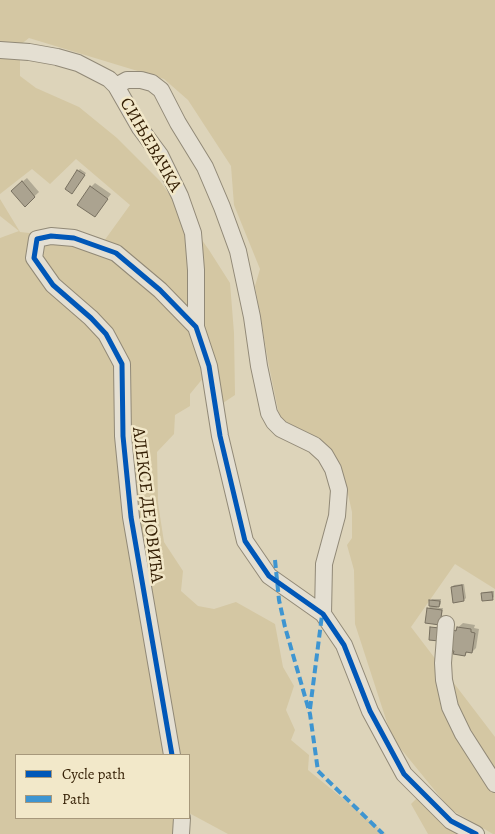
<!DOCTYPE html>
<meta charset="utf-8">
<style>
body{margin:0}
#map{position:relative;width:495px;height:834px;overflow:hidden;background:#ddd4ba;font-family:Alegreya,serif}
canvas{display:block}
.legend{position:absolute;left:15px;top:754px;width:175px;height:65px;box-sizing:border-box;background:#f2e8c9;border:1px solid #a7987b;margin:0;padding:6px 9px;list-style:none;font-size:15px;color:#362106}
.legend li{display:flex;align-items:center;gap:10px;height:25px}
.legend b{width:25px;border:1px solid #a7987b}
</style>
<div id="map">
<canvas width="495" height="834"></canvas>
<ul class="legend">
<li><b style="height:6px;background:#0057b8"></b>Cycle path</li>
<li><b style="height:6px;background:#3e95d1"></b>Path</li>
</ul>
</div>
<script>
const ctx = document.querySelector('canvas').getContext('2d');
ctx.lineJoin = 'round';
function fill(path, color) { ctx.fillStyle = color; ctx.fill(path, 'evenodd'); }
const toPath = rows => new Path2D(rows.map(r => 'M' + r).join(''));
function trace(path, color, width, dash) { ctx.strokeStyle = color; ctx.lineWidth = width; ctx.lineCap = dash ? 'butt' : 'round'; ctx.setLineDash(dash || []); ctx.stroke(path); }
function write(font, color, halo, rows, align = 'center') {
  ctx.font = font + ' Alegreya,serif'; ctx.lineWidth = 5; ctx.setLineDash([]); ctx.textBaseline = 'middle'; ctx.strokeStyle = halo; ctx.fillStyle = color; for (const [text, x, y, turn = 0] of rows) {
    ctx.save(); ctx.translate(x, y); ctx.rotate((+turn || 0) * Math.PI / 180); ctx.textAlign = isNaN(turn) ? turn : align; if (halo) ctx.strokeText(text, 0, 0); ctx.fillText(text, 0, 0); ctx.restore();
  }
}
fill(toPath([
 [0,0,495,0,495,589,455,564,411,627,495,737,495,834,493,834,450,809,392,738,355,624,354,570,347,545,352,538,352,512,345,481,319,438,280,419,269,366,255,286,260,269,234,205,231,166,188,100,164,79,29,38,20,45,20,76,36,88,79,107,117,138,160,181,209,250,230,283,234,333,235,395,223,403,204,377,190,394,190,406,175,415,174,434,157,452,158,503,164,542,183,571,181,591,198,606,214,609,236,602,275,624,283,667,294,686,286,710,295,730,291,740,309,755,308,770,386,834,228,834,189,813,189,755,16,755,16,818,186,818,188,834,0,834,0,238,19,231,0,216,0,199,20,232,104,241,130,205,76,159,50,184,32,169,0,194],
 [418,797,442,819,457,834,428,834,411,804]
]), '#d4c7a3');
fill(toPath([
 [80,169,86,173,74,190,78,171],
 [27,178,39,192,25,205,17,186],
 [95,183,111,194,95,215,91,187],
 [464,584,466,598,464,600,452,587,454,585],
 [494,591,494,597,492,599,482,594,484,592],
 [432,599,441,599,441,604,437,608,443,608,441,622,428,609,432,605,430,601],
 [463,623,475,625,474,628,479,629,476,648,472,652,468,651,465,655,454,631]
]), '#0003');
const building = toPath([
 [77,170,85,175,72,194,65,189,77,170],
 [22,181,35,197,25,207,11,191,22,181],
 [90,186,108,199,95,217,77,205,90,186],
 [462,585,464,601,453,603,451,587,462,585],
 [492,592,493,600,482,601,481,593,492,592],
 [429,600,440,601,439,607,429,606,429,600],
 [427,608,442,610,440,625,425,623,427,608],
 [430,627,440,628,439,641,429,640,430,627],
 [457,627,471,629,471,632,475,633,472,653,466,652,465,656,453,654,454,651,450,651,453,630,456,631,457,627]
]);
fill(building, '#aba390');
trace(building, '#787060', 1);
const minor = toPath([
 [0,50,29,52,57,57,78,63,109,79,116,86,140,128,160,155,180,196,193,233,196,270,196,327],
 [116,86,127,80,141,80,152,83,161,90,178,123,205,167,222,207,238,251,252,317,259,366,269,413,274,422,281,429,314,445,325,455,333,469,339,490,337,516,324,564,323,614],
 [446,624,443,663,444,680,450,707,463,734,495,784],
 [172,755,131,517,123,436,122,364,106,334,91,318,53,285,34,258,37,239,51,236,74,238,116,253,160,290,196,327,209,366,220,436,245,541,269,576,323,614,344,645,370,711,404,774,451,821,476,834],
 [181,834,182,818]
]);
trace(minor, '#918977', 18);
trace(minor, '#e4dfd2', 16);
trace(toPath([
 [275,560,279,600,285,627,310,714,318,771,383,834],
 [310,709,322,615]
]), '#3e95d1', 4, [8, 4]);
trace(toPath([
 [172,755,131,517,123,436,122,364,106,334,91,318,53,285,34,258,37,239,51,236,74,238,116,253,160,290,196,327,209,366,220,436,245,541,269,576,323,614,344,645,370,711,404,774,451,821,476,834]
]), '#0057b8', 5);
write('18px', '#362106', '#f2e8c9', [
 ["СИЊЕВАЧКА",150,145,60],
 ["АЛЕКСЕ ДЕЈОВИЋА",147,505,83]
]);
</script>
